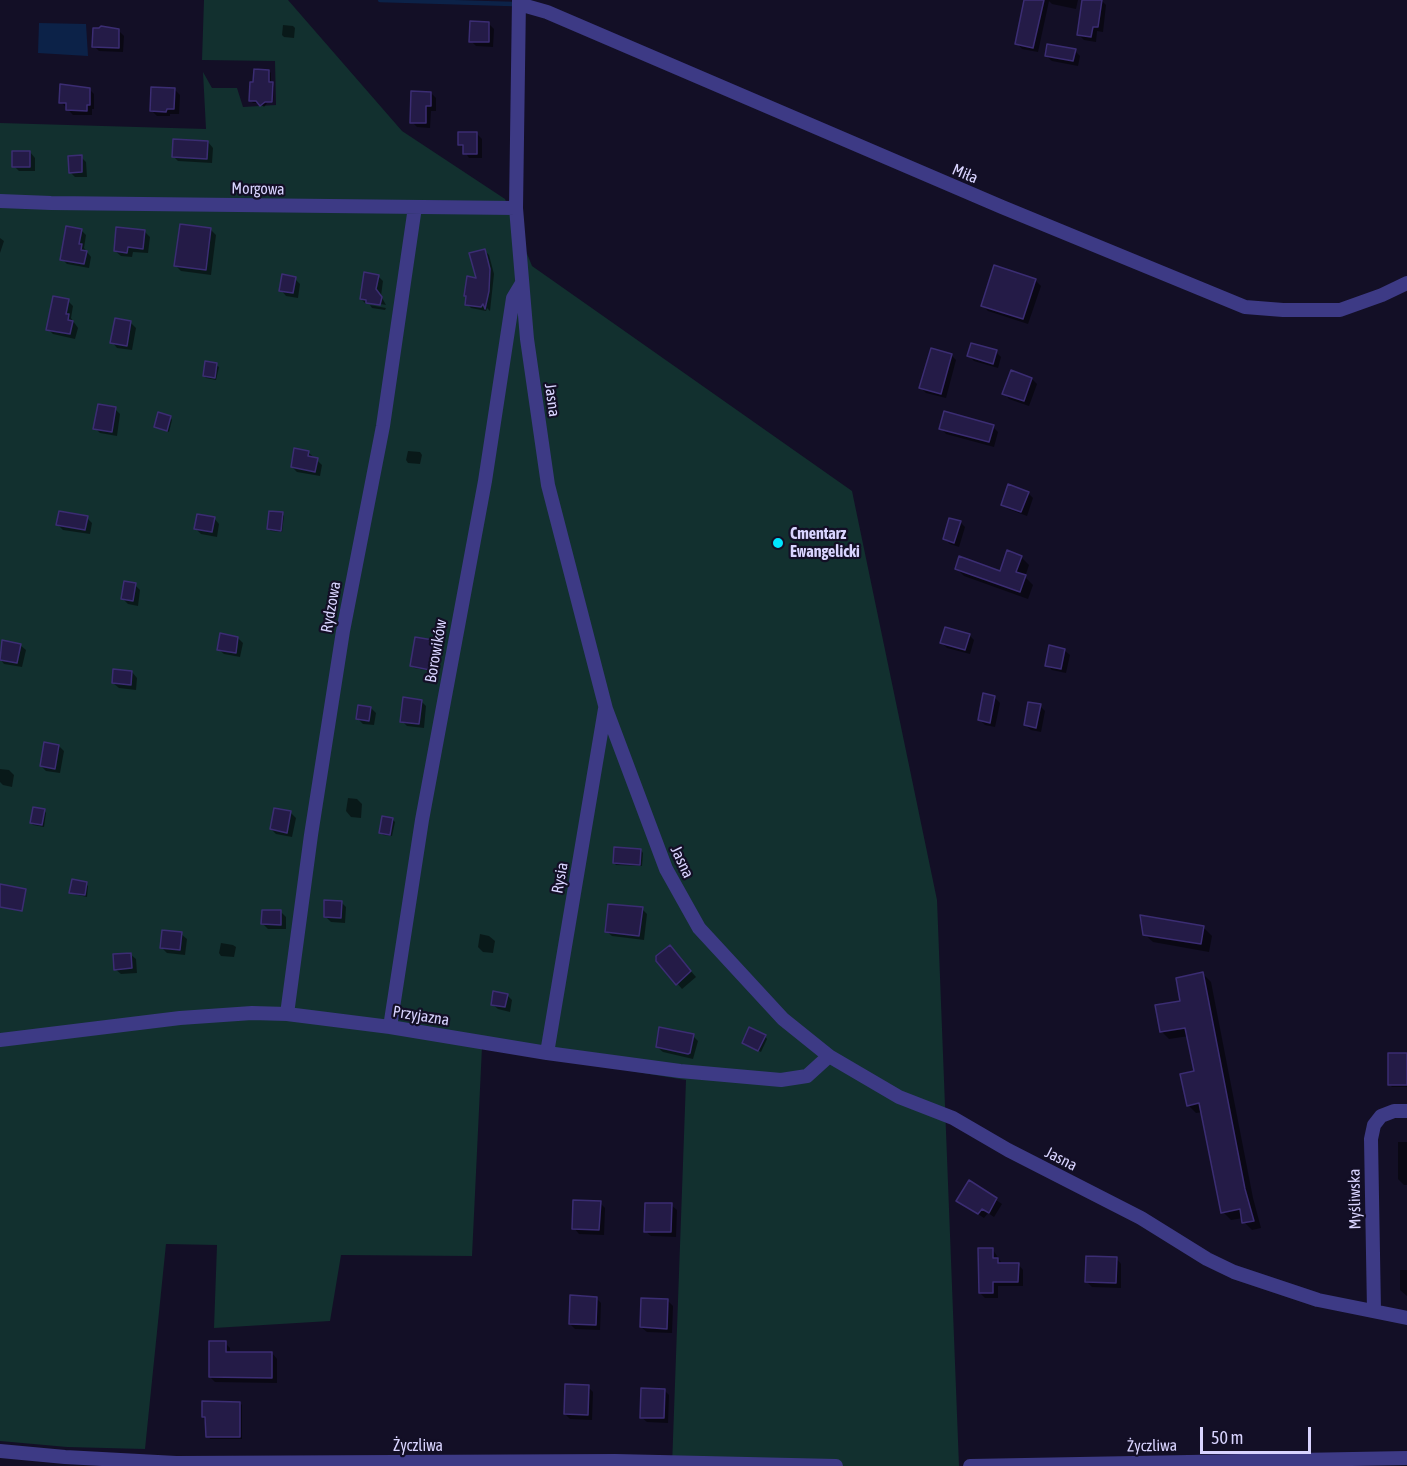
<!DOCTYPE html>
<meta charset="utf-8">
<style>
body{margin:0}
#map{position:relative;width:1407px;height:1466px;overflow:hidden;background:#130f26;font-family:"Asap Condensed",sans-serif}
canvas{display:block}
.scale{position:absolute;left:1200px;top:1427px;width:111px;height:27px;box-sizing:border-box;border:3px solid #d9d4ff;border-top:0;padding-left:8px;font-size:18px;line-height:21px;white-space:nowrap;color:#d9d4ff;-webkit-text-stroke:4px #130f26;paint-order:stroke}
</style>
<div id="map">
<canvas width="1407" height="1466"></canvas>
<div class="scale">50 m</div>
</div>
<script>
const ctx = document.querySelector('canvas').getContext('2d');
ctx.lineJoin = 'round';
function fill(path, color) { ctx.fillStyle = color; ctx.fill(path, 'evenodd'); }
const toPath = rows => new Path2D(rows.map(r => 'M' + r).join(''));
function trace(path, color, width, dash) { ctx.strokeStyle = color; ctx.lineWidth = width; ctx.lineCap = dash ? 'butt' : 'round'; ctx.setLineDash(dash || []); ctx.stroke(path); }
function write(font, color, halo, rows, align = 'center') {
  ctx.font = font + ' "Asap Condensed",sans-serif'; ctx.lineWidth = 4.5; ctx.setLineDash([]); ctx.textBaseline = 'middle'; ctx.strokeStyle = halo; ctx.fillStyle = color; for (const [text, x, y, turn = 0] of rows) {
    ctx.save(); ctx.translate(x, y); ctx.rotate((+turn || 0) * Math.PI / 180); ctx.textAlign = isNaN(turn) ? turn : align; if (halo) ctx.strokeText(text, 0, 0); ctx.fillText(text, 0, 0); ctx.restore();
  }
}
fill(toPath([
 [204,0,288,0,402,131,505,199,532,266,852,491,937,900,959,1466,672,1466,686,1080,482,1047,472,1256,341,1255,330,1321,214,1328,217,1245,166,1244,145,1449,67,1447,0,1441,0,123,206,129,203,72,212,88,237,88,243,107,276,105,275,61,202,60]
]), '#12302f');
fill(toPath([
 [39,23,86,24,88,56,38,53]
]), '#0c2248');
fill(toPath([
 [1026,0,1078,0,1076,9,1052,4,1049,1,1038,52,1022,49,1017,43],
 [1083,0,1101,0,1106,5,1103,32,1097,31,1096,42,1084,40,1079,35],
 [489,24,494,29,493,47,476,46,471,41],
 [283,25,293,26,295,28,294,38,284,37,282,35],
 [118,30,124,36,123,52,99,51,94,46],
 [1075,51,1080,56,1078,66,1052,61,1046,56],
 [269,71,271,73,271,84,274,86,273,103,267,103,264,107,260,103,253,103,251,101],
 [89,89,94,94,94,109,92,109,92,115,73,115,61,102],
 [174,89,180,95,179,114,170,114,170,116,157,116,152,111],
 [431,93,436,98,436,111,431,111,430,128,417,127,412,122],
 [477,134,482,139,482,158,469,158,460,144],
 [208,142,213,148,212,163,178,161,173,156],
 [30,152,35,158,35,171,19,171,14,166],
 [81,157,86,162,87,177,75,177,70,172],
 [81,230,86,235,84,248,91,257,89,268,67,264,62,259],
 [211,230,216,235,211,275,181,271,176,266],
 [145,232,150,237,148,253,133,252,132,257,121,256,115,251],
 [0,238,4,241,0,253],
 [485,251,489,255,494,274,490,311,487,308,486,311,471,308,467,304,479,279],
 [378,276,383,281,381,296,386,305,365,301,366,304,361,299],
 [295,279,300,284,298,298,286,296,281,290],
 [1035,280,1041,286,1028,324,988,311,982,305],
 [68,301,73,306,71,318,78,328,75,339,53,334,48,329],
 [370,305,386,308,385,310,372,308],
 [130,322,136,328,132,350,117,348,112,342],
 [996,352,1001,357,998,368,974,361,969,356],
 [951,355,956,360,946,398,926,393,921,388],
 [216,365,219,367,216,380,206,378,204,376],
 [1032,379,1037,384,1029,406,1009,399,1004,393],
 [115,409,120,414,117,436,100,433,95,428],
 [170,417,172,420,169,432,156,427],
 [993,427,998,432,994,447,946,434,941,428],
 [408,451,420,452,422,455,420,464,408,463,406,460],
 [308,452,322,465,320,476,297,472,292,467],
 [1028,493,1033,498,1027,516,1008,509,1002,504],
 [282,514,284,516,282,532,271,531,268,529],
 [87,518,92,523,90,534,63,530,58,525],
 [214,518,219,524,217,537,201,534,196,529],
 [960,522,965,527,959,547,950,544,945,539],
 [1021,557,1029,565,1025,577,1033,585,1028,599,964,576,956,568,1000,573],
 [135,585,140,590,138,606,128,604,123,599],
 [969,635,974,640,970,654,947,648,942,643],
 [238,638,243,643,240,657,224,654,218,649],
 [3,641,20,645,26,650,22,667,4,664,0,659],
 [432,641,435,643,431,671,414,668,412,666],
 [1064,650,1070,655,1066,673,1052,670,1047,665],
 [132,672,137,678,136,690,119,688,113,683],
 [994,697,1000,703,995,727,985,725,980,720],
 [421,701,426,706,424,728,407,726,402,721],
 [1040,706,1045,711,1041,732,1031,730,1025,725],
 [371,708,376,713,374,725,363,724,358,719],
 [59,746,64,751,60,773,46,771,41,766],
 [0,769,9,770,14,775,12,787,3,785,0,782],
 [348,798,357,799,362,804,361,818,351,817,346,811],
 [44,810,46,813,44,827,33,825,31,823],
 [291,813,296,818,292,837,276,834,271,829],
 [393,820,395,822,392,836,383,835,381,833],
 [641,850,643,853,642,866,616,865,614,863],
 [86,884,88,886,87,897,73,894,71,892],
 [341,902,346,907,345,923,331,922,325,916],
 [642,909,647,914,644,940,612,936,606,931],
 [281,912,286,917,286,929,268,929,263,924],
 [1203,927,1212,936,1209,952,1153,942,1144,934],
 [181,934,187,939,185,955,167,953,162,948],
 [480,934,489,936,495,941,493,953,483,952,478,947],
 [221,943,233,945,236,947,234,957,221,956,219,953],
 [670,947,696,977,682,989,655,958],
 [130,954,136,959,137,973,121,974,115,969],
 [1203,974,1211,982,1253,1198,1261,1228,1252,1230,1244,1222,1243,1218,1231,1220,1223,1212,1202,1112,1196,1113,1188,1105,1196,1072,1189,1036,1169,1039,1161,1031],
 [507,995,512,1000,510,1012,498,1009,492,1004],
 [693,1036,698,1041,693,1059,663,1052,657,1047],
 [765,1036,767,1039,761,1052,746,1045],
 [1407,1054,1407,1087,1392,1087,1390,1085],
 [1398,1142,1407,1142,1407,1185,1404,1185,1398,1179],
 [969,1182,1002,1204,994,1217,988,1213,984,1218,958,1201],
 [600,1203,605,1208,604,1235,579,1234,574,1228],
 [671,1205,677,1210,676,1237,651,1236,645,1231],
 [993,1250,1003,1265,1018,1264,1023,1270,1023,1286,998,1286,998,1298,985,1298,980,1293],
 [1116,1258,1121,1264,1121,1288,1092,1287,1087,1282],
 [1400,1270,1407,1270,1407,1296,1400,1290],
 [596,1298,601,1303,600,1330,575,1329,570,1324],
 [668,1301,673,1306,672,1333,647,1332,641,1327],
 [225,1343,230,1348,230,1353,272,1353,277,1359,277,1383,215,1382,210,1377],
 [588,1387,593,1392,592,1420,570,1419,565,1414],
 [664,1390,669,1395,668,1423,647,1422,641,1417],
 [240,1403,242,1405,242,1439,210,1439,203,1416]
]), '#0007');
trace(toPath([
 [380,0,513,4]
]), '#0c2248', 4.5);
const building = toPath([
 [1024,0,1044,0,1033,48,1015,44,1024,0],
 [1082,0,1102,0,1098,27,1093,27,1091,37,1077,35,1082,0],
 [470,21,489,22,489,42,469,42,470,21],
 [101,26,119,29,119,48,92,47,93,28,99,28,101,26],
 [1047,44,1076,49,1073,61,1045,56,1047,44],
 [254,69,269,70,269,82,273,82,272,102,265,102,260,106,256,101,249,101,250,82,253,82,254,69],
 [60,84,90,88,90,105,87,105,87,111,66,110,66,103,59,103,60,84],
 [151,87,175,88,174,109,167,109,166,112,150,111,151,87],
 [411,91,431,92,431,106,426,106,426,123,410,123,411,91],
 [458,132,477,132,477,154,463,154,463,145,458,145,458,132],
 [173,139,208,141,207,159,172,157,173,139],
 [12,151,30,151,30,167,12,167,12,151],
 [82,155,82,172,69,173,68,156,82,155],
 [180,224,211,228,206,270,174,266,180,224],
 [66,226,82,229,79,244,82,244,81,250,87,251,84,264,60,260,66,226],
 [116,227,145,230,143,249,128,247,127,253,114,251,116,227],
 [485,249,490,269,489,291,485,309,483,304,481,307,465,305,466,296,464,296,467,276,476,278,469,253,485,249],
 [994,265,1036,279,1023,319,981,306,994,265],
 [364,272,379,275,376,289,382,297,380,305,366,303,366,300,360,299,364,272],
 [282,274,296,277,293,293,279,291,282,274],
 [53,296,69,299,66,314,69,314,68,320,73,321,70,334,46,330,53,296],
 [115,318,131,321,127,346,110,343,115,318],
 [971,343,997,350,993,364,967,356,971,343],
 [931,348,952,354,941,394,919,388,931,348],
 [205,361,217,363,215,378,203,376,205,361],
 [1011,370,1032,378,1024,401,1002,394,1011,370],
 [98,404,116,407,112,432,93,429,98,404],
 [944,411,994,425,989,442,939,429,944,411],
 [158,412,171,416,167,431,154,427,158,412],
 [294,448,309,451,308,456,318,458,315,472,291,467,294,448],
 [1008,484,1029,492,1021,512,1001,505,1008,484],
 [59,511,88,516,85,530,56,525,59,511],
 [269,511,283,512,281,531,267,529,269,511],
 [197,514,215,517,212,532,194,529,197,514],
 [949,518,961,521,954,543,943,539,949,518],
 [1007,550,1022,556,1016,572,1026,575,1020,592,955,569,959,556,1000,571,1007,550],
 [124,581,136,583,133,601,121,599,124,581],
 [945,627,970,634,965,650,940,643,945,627],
 [220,633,238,637,236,653,217,650,220,633],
 [415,637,433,640,430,670,410,666,415,637],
 [2,640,21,644,17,663,0,660,2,640],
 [1049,645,1065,649,1061,669,1045,666,1049,645],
 [113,669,132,671,131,685,112,683,113,669],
 [983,693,995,696,990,723,978,720,983,693],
 [403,697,422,700,419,724,400,722,403,697],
 [1028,702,1041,704,1036,728,1024,725,1028,702],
 [358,705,371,707,369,721,356,719,358,705],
 [44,742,59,745,55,769,40,766,44,742],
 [33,807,45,809,42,825,30,823,33,807],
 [274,808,291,811,287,833,270,829,274,808],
 [382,816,393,818,390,835,379,833,382,816],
 [614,847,641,849,640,865,613,863,614,847],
 [72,879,87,882,85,895,69,893,72,879],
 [0,884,26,889,22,911,0,907,0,884],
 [324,900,342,901,341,918,324,917,324,900],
 [608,904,643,907,639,936,605,932,608,904],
 [262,910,281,910,281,925,261,924,262,910],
 [1140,915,1204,926,1201,944,1143,935,1140,915],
 [162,930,182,932,180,950,160,948,162,930],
 [670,945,691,971,676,985,656,961,656,956,670,945],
 [131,953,132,968,114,970,113,954,131,953],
 [1203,972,1245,1189,1254,1221,1242,1223,1240,1209,1221,1213,1199,1103,1187,1106,1180,1074,1194,1071,1185,1028,1160,1032,1155,1005,1180,1001,1176,978,1203,972],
 [493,991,508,994,505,1007,491,1005,493,991],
 [659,1027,694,1034,690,1053,688,1054,656,1047,659,1027],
 [749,1027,766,1035,758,1051,742,1043,749,1027],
 [1388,1053,1407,1053,1407,1085,1388,1085,1388,1053],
 [969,1180,997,1198,989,1213,982,1209,978,1214,956,1201,969,1180],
 [573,1200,601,1201,599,1230,572,1229,573,1200],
 [645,1203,672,1203,671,1232,644,1232,645,1203],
 [978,1248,993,1248,993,1258,998,1258,998,1263,1019,1263,1018,1282,993,1282,993,1293,979,1293,978,1248],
 [1086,1256,1117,1257,1116,1283,1085,1282,1086,1256],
 [570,1295,597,1297,596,1325,569,1324,570,1295],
 [641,1298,668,1299,667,1329,640,1327,641,1298],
 [209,1341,226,1341,226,1352,272,1352,272,1378,209,1377,209,1341],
 [565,1384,589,1385,588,1415,564,1414,565,1384],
 [641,1388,665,1389,664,1418,640,1418,641,1388],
 [202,1401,240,1402,240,1437,206,1437,205,1417,202,1417,202,1401]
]);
fill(building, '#241b47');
trace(building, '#3b2d73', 1.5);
trace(toPath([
 [519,0,516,208,527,339,548,485,606,709,666,869,699,928,783,1019,829,1056,899,1097,953,1118,1008,1150,1141,1218,1207,1259,1234,1272,1318,1300,1407,1318],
 [519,4,547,12,1002,207,1245,307,1283,310,1340,310,1382,295,1407,283],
 [0,201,51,203,516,208],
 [287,1014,311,835,343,631,383,426,415,207],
 [390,1027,422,820,485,481,513,298,522,283],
 [0,1040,180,1018,252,1013,287,1014,390,1027,547,1053,680,1071,781,1080,807,1076,829,1056],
 [547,1053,605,709],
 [1374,1311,1371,1139,1374,1125,1381,1116,1394,1111,1407,1111],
 [0,1451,65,1457,176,1463,615,1461,836,1466],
 [970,1466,1407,1458]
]), '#3d3a85', 14);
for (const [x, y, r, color] of [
 [778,543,6,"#00e5ff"]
]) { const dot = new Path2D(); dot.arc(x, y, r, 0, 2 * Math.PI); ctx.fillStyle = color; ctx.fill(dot); trace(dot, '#130f26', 2); }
write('16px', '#d9d4ff', '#130f26', [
 ["Miła",965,174,23],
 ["Morgowa",258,189,1],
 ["Jasna",552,400,82],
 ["Rydzowa",331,607,-80],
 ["Borowików",436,651,-80],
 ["Jasna",682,862,65],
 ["Rysia",560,878,-80],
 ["Przyjazna",421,1016,9],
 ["Jasna",1061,1159,27],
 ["Myśliwska",1355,1199,-91],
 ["Życzliwa",418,1446],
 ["Życzliwa",1152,1446,-1]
]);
write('bold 16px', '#d9d4ff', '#130f26', [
 ["Cmentarz",790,534],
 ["Ewangelicki",790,552]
], 'left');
</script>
